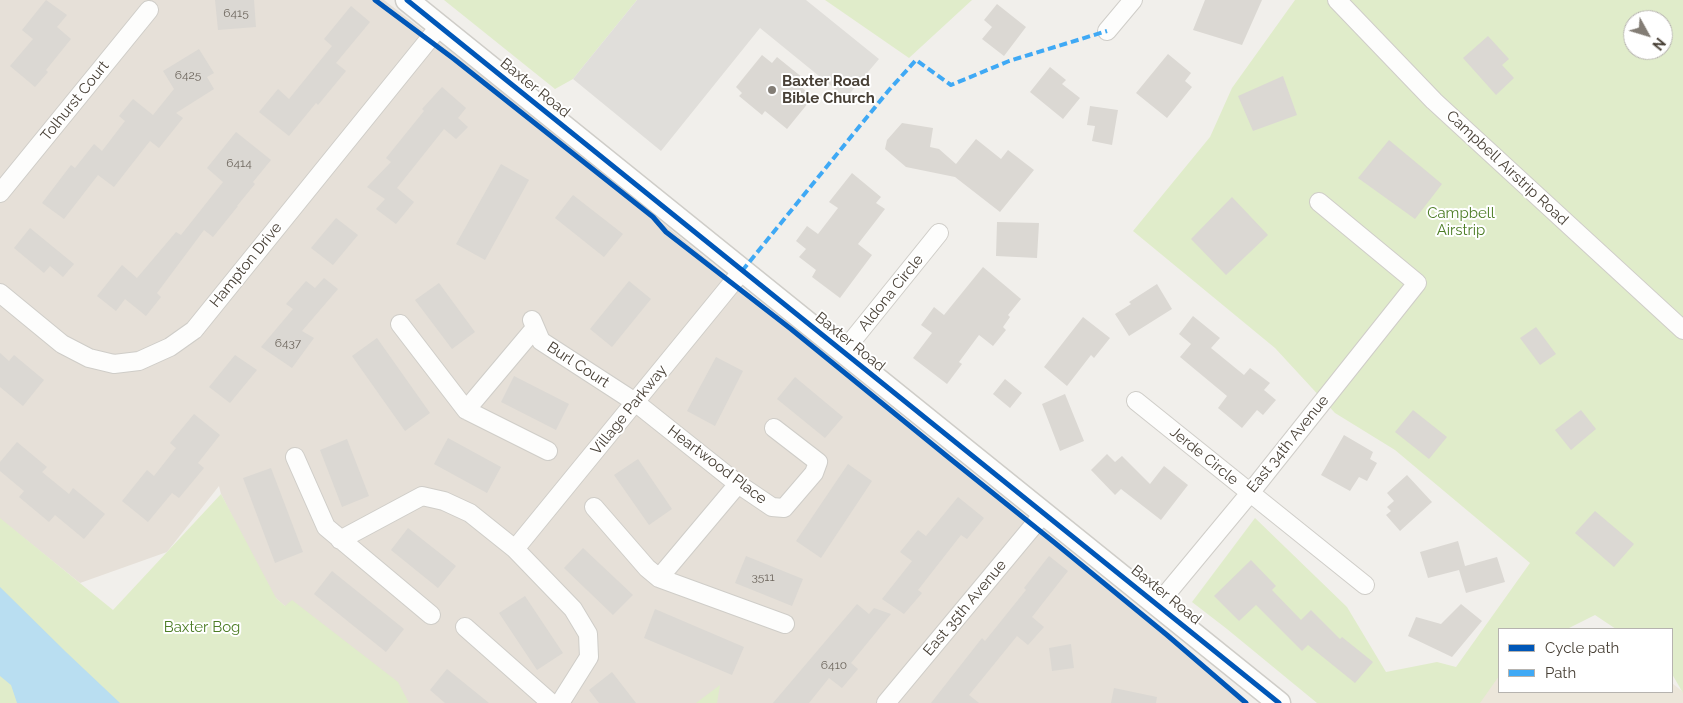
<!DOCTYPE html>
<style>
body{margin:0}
#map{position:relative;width:1683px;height:703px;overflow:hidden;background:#f1efeb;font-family:Raleway,sans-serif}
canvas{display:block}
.legend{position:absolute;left:1498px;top:628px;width:175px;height:65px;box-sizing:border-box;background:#fff;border:1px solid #b6b3af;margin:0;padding:6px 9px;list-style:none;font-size:15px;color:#484036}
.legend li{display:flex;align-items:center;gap:10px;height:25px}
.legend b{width:25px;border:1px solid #b6b3af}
.north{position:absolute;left:1623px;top:10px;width:50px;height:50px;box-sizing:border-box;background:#fff;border:1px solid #b6b3af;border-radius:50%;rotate:129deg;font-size:14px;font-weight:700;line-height:20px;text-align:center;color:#484036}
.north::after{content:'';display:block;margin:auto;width:18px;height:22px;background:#837d75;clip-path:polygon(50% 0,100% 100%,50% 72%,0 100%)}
</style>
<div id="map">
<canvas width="1683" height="703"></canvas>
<ul class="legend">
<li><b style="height:6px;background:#0057b8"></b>Cycle path</li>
<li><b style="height:6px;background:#3fa9f5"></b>Path</li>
</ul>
<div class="north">N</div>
</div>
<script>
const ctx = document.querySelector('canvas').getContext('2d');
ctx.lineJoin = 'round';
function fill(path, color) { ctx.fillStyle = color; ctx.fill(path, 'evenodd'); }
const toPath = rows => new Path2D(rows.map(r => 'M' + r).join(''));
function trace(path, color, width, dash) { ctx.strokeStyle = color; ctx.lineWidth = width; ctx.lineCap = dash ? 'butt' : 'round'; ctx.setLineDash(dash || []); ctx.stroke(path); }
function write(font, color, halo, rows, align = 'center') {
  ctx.font = font + ' Raleway,sans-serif'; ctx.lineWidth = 4; ctx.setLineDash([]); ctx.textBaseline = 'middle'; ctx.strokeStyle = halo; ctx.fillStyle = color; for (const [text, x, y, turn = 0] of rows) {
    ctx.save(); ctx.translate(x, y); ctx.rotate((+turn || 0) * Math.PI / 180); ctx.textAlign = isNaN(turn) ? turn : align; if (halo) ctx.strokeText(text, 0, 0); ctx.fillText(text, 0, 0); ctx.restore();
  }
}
fill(toPath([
 [0,0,384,0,518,104,1247,703,397,703,271,594,221,494,219,486,167,552,80,583,0,519]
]), '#e6e0d8');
fill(toPath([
 [1499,663,1499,692,1672,692,1672,683,1683,692,1683,703,1467,703]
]), '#ece6da');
fill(toPath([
 [444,0,637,0,573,79,555,89],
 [825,0,972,0,909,58],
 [1295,0,1683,0,1683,693,1672,674,1672,629,1616,629,1595,615,1567,629,1499,629,1499,676,1480,703,1317,703,1227,629,1192,602,1255,518,1347,607,1386,672,1437,662,1456,667,1530,563,1395,450,1335,413,1275,348,1133,231,1210,137,1232,88],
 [1633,20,1663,20,1663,50,1633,50],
 [221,494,276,598,285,606,292,600,398,682,409,703,0,703,0,518,113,610],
 [720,685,717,703,696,703]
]), '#e0ecca');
fill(toPath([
 [637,0,806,0,879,59,846,98,760,28,661,151,573,79]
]), '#e0deda');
fill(toPath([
 [0,587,66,652,120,703,17,703,11,685,0,676]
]), '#b9def1');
fill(toPath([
 [46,0,67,15,57,27,71,39,46,70,48,72,35,87,10,66,33,39,22,30],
 [215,0,254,0,256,27,218,30],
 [1205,0,1262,0,1242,45,1193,30],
 [997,4,1026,27,1004,56,982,39,992,27,984,20],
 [351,6,370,22,336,63,346,71,318,105,316,103,289,136,259,112,278,89,289,99,332,46,324,39],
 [1488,36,1509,59,1502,65,1514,78,1496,95,1463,58],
 [199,49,214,73,207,77,214,89,176,113,183,118,159,148,150,141,114,187,98,175,64,219,42,203,71,165,75,168,94,144,102,151,125,121,119,116,133,99,153,115,174,89,163,71],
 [1168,54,1191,73,1185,81,1192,87,1167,118,1136,93],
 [762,55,772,63,777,57,803,78,798,84,813,97,787,129,765,111,762,115,739,96,742,93,736,87],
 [1050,67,1066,80,1062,84,1080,98,1063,119,1030,92],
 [1283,76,1297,115,1253,131,1238,96],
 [442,87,466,108,458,118,468,127,456,139,444,129,397,188,414,202,396,224,376,209,385,199,367,187,391,162,386,158,424,111,422,109],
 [1090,106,1118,110,1112,145,1092,141,1095,126,1087,125],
 [902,123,933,128,930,147,939,149,956,164,976,139,1001,159,1008,150,1034,170,1000,212,955,177,906,167,885,149,887,140],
 [236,132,271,160,253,182,255,184,237,206,238,206,213,237,204,230,157,293,161,297,146,316,125,299,116,311,97,296,122,265,137,278,176,232,181,235,223,182,207,168],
 [1389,140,1442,184,1415,219,1358,178],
 [501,164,529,180,485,260,456,244],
 [852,173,881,197,876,203,885,209,858,244,872,255,840,298,812,277,816,270,799,257,806,249,796,241,807,226,818,234,838,208,829,202],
 [573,195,623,234,604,257,555,218],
 [1232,197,1268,235,1226,275,1191,239],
 [336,218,358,235,333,265,311,248],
 [997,222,1039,223,1037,258,996,256],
 [30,228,74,264,63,277,50,266,44,273,14,248],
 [983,267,1021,299,1008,315,1010,317,1003,327,1006,330,993,346,979,335,959,362,962,364,947,384,913,358,932,333,921,325,934,307,944,315],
 [324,278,338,289,302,331,314,338,292,368,261,347,293,309,286,304,306,281,315,288],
 [629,281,651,299,612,347,590,329],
 [439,283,475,332,452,349,415,300],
 [1157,284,1172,309,1129,336,1115,314,1131,304,1129,302],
 [1193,316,1220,338,1211,348,1244,375,1250,368,1270,383,1264,390,1276,400,1263,415,1257,410,1242,428,1218,408,1227,396,1180,357,1191,344,1179,334],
 [1083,317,1110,338,1094,358,1091,355,1067,386,1044,367],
 [1536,327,1556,354,1540,365,1520,338],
 [377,338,430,413,405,431,352,356],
 [0,353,9,361,14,355,44,380,23,406,0,387],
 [235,355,257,370,230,403,209,387],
 [716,357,743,371,715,426,687,411],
 [514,376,569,404,556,430,501,402],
 [795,377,843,417,825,438,777,399],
 [1005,379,1022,393,1010,408,993,394],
 [1065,394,1084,441,1060,451,1042,404],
 [1413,410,1447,437,1429,459,1395,432],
 [1581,410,1596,429,1571,450,1555,430],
 [194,414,220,435,198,463,204,468,179,498,172,493,148,522,122,501,147,470,154,476,176,448,170,443],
 [1344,435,1373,452,1370,459,1377,463,1367,481,1359,477,1350,491,1321,475],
 [448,438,501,467,487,493,434,464],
 [347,439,369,496,342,507,320,450],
 [17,442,47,467,42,472,69,494,73,488,105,514,84,539,55,515,49,522,19,497,24,491,0,471,0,462],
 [1107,454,1115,462,1122,456,1150,484,1164,466,1188,485,1161,520,1121,489,1115,495,1091,470],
 [638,459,672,509,649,525,614,475],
 [848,464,872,481,821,558,796,541],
 [271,468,303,552,275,563,243,478],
 [1407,475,1432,502,1400,531,1386,515,1391,511,1387,507,1394,501,1387,493],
 [958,497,984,518,967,539,961,535,918,590,922,593,904,614,882,599,912,561,900,552,918,530,926,536],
 [1595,511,1634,544,1614,567,1575,533],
 [408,528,456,566,438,588,391,550],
 [1458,541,1465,566,1497,557,1505,582,1466,593,1459,570,1428,578,1420,552],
 [583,548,633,595,613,615,564,568],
 [746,556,803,579,792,606,735,583],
 [1049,556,1068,571,1032,617,1044,627,1028,645,1017,636,969,695,979,703,931,703,982,638,985,641,1026,590,1024,588],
 [1251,560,1276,586,1272,590,1301,620,1311,610,1340,639,1342,637,1373,662,1355,683,1308,645,1302,651,1256,605,1239,621,1214,596],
 [332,571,404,629,386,652,314,594],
 [525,596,563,653,537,670,499,613],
 [857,604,869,614,874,608,891,614,851,663,858,669,842,688,829,678,809,703,773,703],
 [1461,604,1482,621,1452,657,1408,636,1416,617,1441,624],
 [655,609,744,647,732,675,644,638],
 [1071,644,1074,668,1052,671,1049,648],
 [447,669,489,703,445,703,430,690],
 [612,672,636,703,599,703,589,690],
 [1114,688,1157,697,1156,703,1111,703]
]), '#dbd8d3');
const minor = toPath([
 [1337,0,1434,101,1683,330],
 [1107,31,1133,0],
 [0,193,149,10],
 [0,293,62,344,89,358,114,364,139,361,170,347,194,330,439,27],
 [532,320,541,341,635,402,738,484,772,507,784,508,814,473,818,462,774,428],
 [400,324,466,410,548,451],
 [843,352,939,233],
 [1136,401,1365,585],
 [466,410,535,328],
 [295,457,326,527,431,615],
 [594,507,647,568,659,578,785,624],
 [340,540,422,496,444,501,470,513,515,549,573,609,588,634,589,657,560,703],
 [515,549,742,271],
 [659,578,738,484],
 [1158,604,1250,493,1417,283,1319,202],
 [465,627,551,703],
 [886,703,1044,513]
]);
const tertiary = toPath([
 [407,0,1279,703]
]);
trace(minor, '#cfcdc8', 20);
trace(tertiary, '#cfcdc8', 25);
trace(minor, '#fdfdfc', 18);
trace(tertiary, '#fdfdfc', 22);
trace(toPath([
 [742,271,889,90,916,60,951,85,1009,61,1107,31]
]), '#3fa9f5', 4, [8, 4]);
trace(toPath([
 [375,0,454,59,653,217,666,232,791,329,948,457,1055,543,1167,635,1246,703],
 [407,0,1279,703]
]), '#0057b8', 5);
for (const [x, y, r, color] of [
 [772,90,5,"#837d75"]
]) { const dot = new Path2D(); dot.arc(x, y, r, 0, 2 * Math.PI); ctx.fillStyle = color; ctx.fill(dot); trace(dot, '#fff', 2); }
write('12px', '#6e675e', null, [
 ["6415",236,13],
 ["6425",188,75],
 ["6414",239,163],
 ["6437",288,343],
 ["3511",763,577],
 ["6410",834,665]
]);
write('bold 15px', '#484036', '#fff', [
 ["Baxter Road",782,81],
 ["Bible Church",782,98]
], 'left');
write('15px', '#484036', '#fff', [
 ["Baxter Road",535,88,39],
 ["Tolhurst Court",75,101,-51],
 ["Campbell Airstrip Road",1507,168,43],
 ["Hampton Drive",246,265,-51],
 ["Aldona Circle",891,293,-51],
 ["Baxter Road",850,342,39],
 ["Burl Court",578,365,33],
 ["Village Parkway",629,410,-51],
 ["East 34th Avenue",1288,444,-51],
 ["Jerde Circle",1204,456,39],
 ["Heartwood Place",717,465,37],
 ["Baxter Road",1166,595,39],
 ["East 35th Avenue",965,608,-50]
]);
write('15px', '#4d7d26', '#fff', [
 ["Campbell",1461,213],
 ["Airstrip",1461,230],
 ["Baxter Bog",202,627]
]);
</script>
